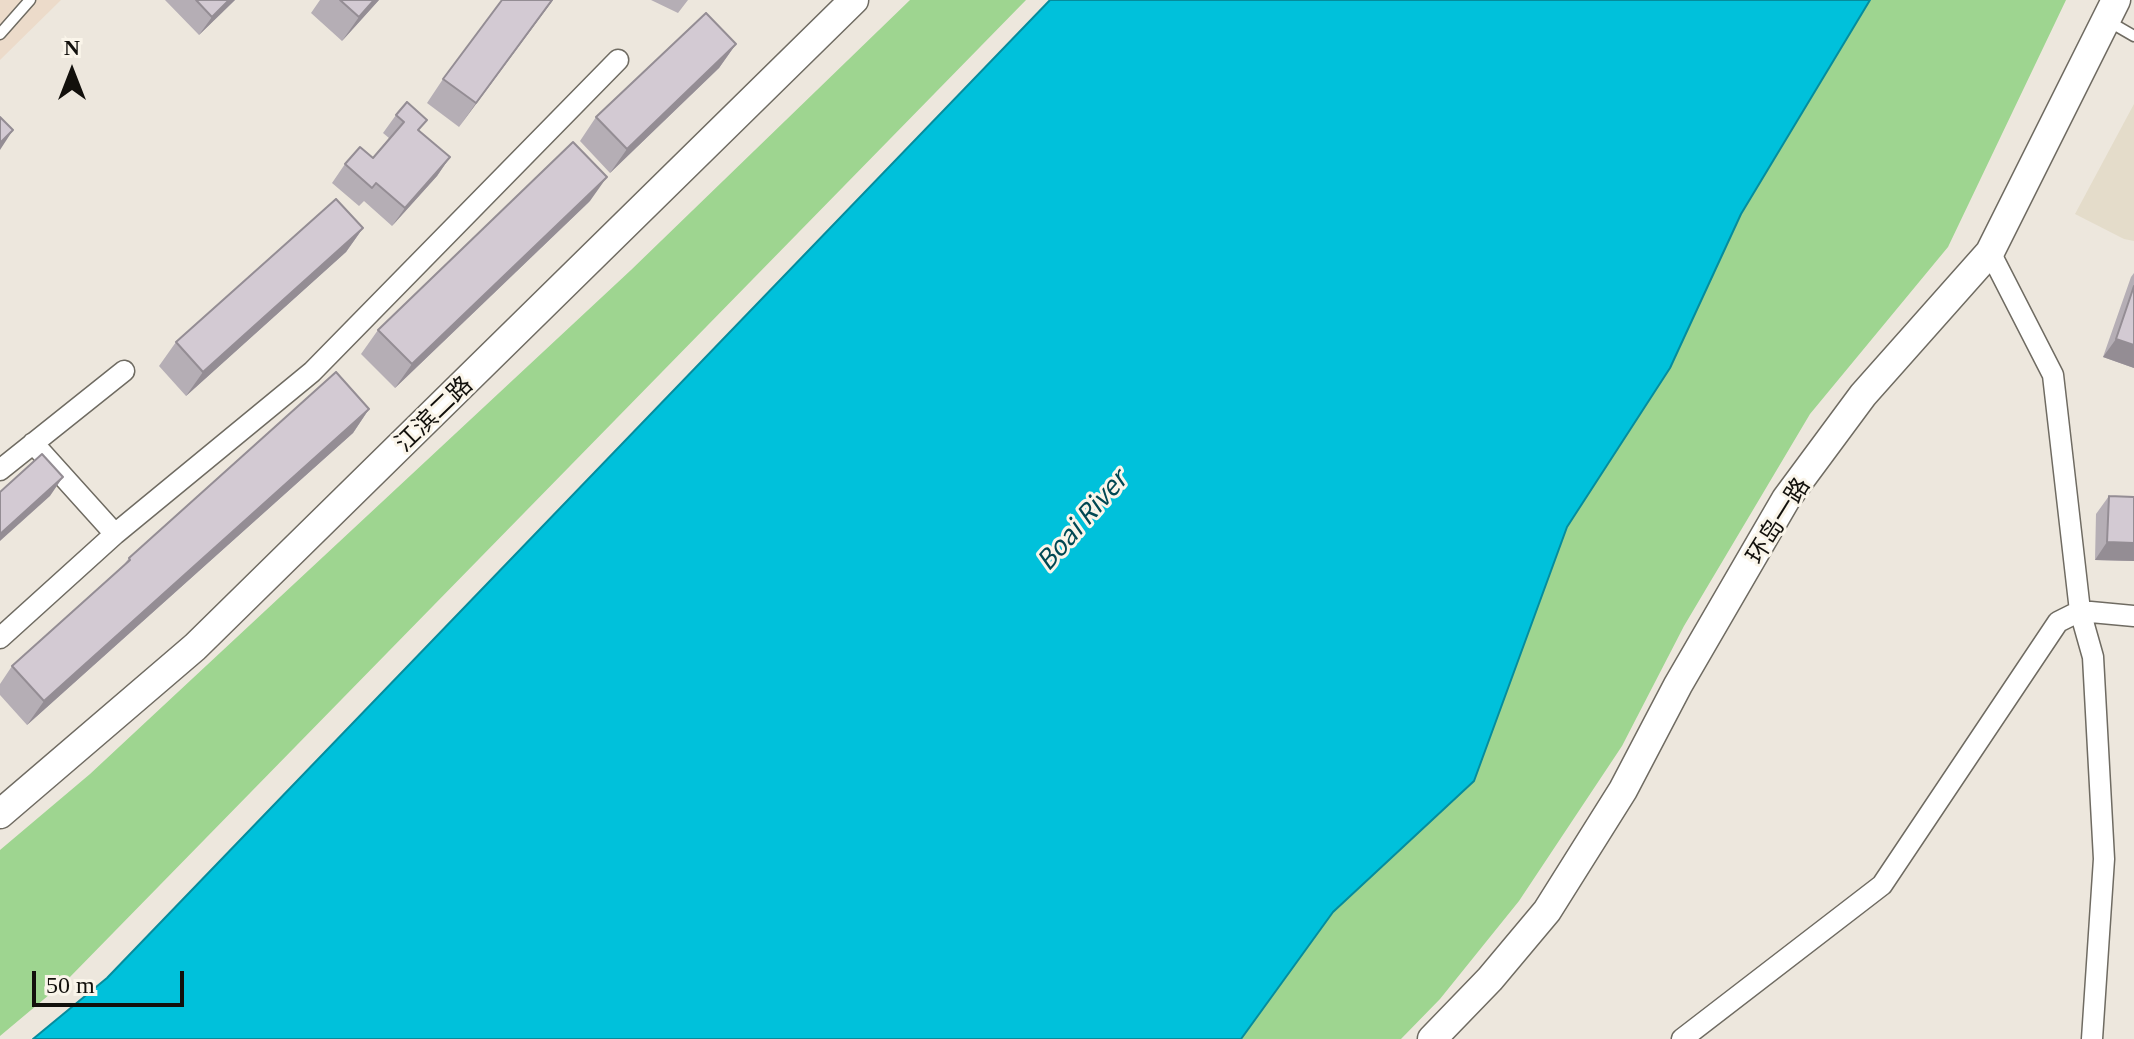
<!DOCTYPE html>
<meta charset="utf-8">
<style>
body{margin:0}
#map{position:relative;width:2134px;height:1039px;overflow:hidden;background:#ede7dd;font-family:Georgia,serif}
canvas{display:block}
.north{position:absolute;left:32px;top:32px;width:80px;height:80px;-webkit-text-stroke:6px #faf5ea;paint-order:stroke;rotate:0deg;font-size:22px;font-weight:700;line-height:32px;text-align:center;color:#12100c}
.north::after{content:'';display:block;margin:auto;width:28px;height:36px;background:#12100c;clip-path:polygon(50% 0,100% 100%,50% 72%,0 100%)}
.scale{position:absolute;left:32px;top:971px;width:152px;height:36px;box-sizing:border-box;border:4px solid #12100c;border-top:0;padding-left:10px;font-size:24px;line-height:28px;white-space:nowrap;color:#12100c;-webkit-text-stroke:6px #faf5ea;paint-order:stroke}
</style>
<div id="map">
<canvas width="2134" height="1039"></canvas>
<div class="north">N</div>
<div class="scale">50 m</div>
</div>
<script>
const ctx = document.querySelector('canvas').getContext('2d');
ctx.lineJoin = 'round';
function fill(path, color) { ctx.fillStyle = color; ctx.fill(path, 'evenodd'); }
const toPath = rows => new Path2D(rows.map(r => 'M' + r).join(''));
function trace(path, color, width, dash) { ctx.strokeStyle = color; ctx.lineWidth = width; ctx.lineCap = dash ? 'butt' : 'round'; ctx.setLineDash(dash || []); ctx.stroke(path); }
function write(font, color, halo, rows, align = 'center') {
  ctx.font = font + ' Georgia,"Noto Sans SC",serif'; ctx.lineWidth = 6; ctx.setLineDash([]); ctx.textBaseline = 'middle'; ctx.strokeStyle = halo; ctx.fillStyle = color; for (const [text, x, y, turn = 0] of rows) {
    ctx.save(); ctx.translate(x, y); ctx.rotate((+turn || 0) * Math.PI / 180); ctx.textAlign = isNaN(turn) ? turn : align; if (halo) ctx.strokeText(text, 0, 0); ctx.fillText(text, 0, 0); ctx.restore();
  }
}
fill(toPath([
 [2134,104,2134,241,2124,239,2075,214]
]), '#e4dcca');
fill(toPath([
 [0,0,61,0,0,60]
]), '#ecdbca');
fill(toPath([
 [910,0,1026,0,68,979,0,1036,0,850,90,774,631,270],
 [1870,0,2066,0,1948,247,1810,414,1684,626,1622,746,1519,901,1440,999,1401,1039,1241,1039,1333,912,1474,781,1567,527,1670,368,1741,214]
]), '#9ed590');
const water = toPath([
 [1050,0,1870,0,1741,214,1670,368,1567,527,1474,781,1333,912,1241,1039,33,1039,107,978,1050,0]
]);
fill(water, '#00c1db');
trace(water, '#058c9d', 2);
const lane = toPath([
 [2108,21,2134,36],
 [0,34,30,0]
]);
const street = toPath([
 [1990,252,2053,375,2080,611,2093,657,2104,859,2092,1039],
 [33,443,115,534,312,372,618,60],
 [0,470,124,371],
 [2080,611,2134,616],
 [0,638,115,534],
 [1682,1039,1882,885,2058,622,2080,611]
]);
const secondary = toPath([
 [0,814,195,647,854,0],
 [1432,1039,1490,979,1547,911,1623,790,1678,685,1786,499,1863,395,1990,252,2116,0]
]);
trace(lane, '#6f6b62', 13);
trace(street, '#6f6b62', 23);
trace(secondary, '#6f6b62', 31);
trace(lane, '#fff', 10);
trace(street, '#fff', 20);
trace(secondary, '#fff', 28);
fill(toPath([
 [165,0,235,0,199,35],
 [320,0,379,0,342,41,311,13],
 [553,0,459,127,427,103,443,79],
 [651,0,688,0,678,13],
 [736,44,719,68,610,173,580,141,596,117],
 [396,115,420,131,450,157,437,176,392,226,364,201,359,206,332,183,345,164,373,158,389,138,383,133],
 [590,201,395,388,361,354,378,330],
 [363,228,346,252,186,396,159,366,176,342],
 [2134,273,2134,368,2103,357,2131,277],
 [369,409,353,433,27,725,0,695,0,684,12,666,123,566,129,558],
 [2109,496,2134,497,2134,561,2095,560,2096,514]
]), '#b5aeb5');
fill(toPath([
 [229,0,235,0,199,35,212,17],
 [374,0,379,0,342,41,359,17],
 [552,0,553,0,459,127,476,103],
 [736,44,719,68,610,173,627,149],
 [13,130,0,150,0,143],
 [450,157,437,176,392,226,405,208],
 [607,177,590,201,395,388,412,364],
 [363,228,346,252,186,396,203,372],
 [2116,339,2134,345,2134,368,2103,357],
 [369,409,353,433,27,725,44,701],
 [63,477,50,496,0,541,0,534],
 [2107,542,2134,543,2134,561,2095,560]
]), '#948d94');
const building = toPath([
 [196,0,229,0,212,17,196,0],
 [340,0,374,0,359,17,340,0],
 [502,0,552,0,476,103,443,79,502,0],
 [706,13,736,44,627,149,596,117,706,13],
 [407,102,427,120,418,130,450,157,405,208,376,183,372,188,345,164,360,147,373,158,404,122,396,115,407,102],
 [0,117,13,130,0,143,0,117],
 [573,142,607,177,412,364,378,330,573,142],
 [336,199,363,228,203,372,176,342,336,199],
 [2134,286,2134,345,2116,339,2134,286],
 [336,372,369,409,44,701,12,666,130,560,129,558,336,372],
 [42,454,63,477,0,534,0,492,42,454],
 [2109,496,2134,497,2134,543,2107,542,2109,496]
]);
fill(building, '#d3cad3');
trace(building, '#948d94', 2);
write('24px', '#12100c', '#faf5ea', [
 ["江滨二路",433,413,-44],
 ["环岛一路",1777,520,-58]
]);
write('italic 26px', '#004853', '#faf5ea', [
 ["Boai River",1081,520,-49]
]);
</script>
